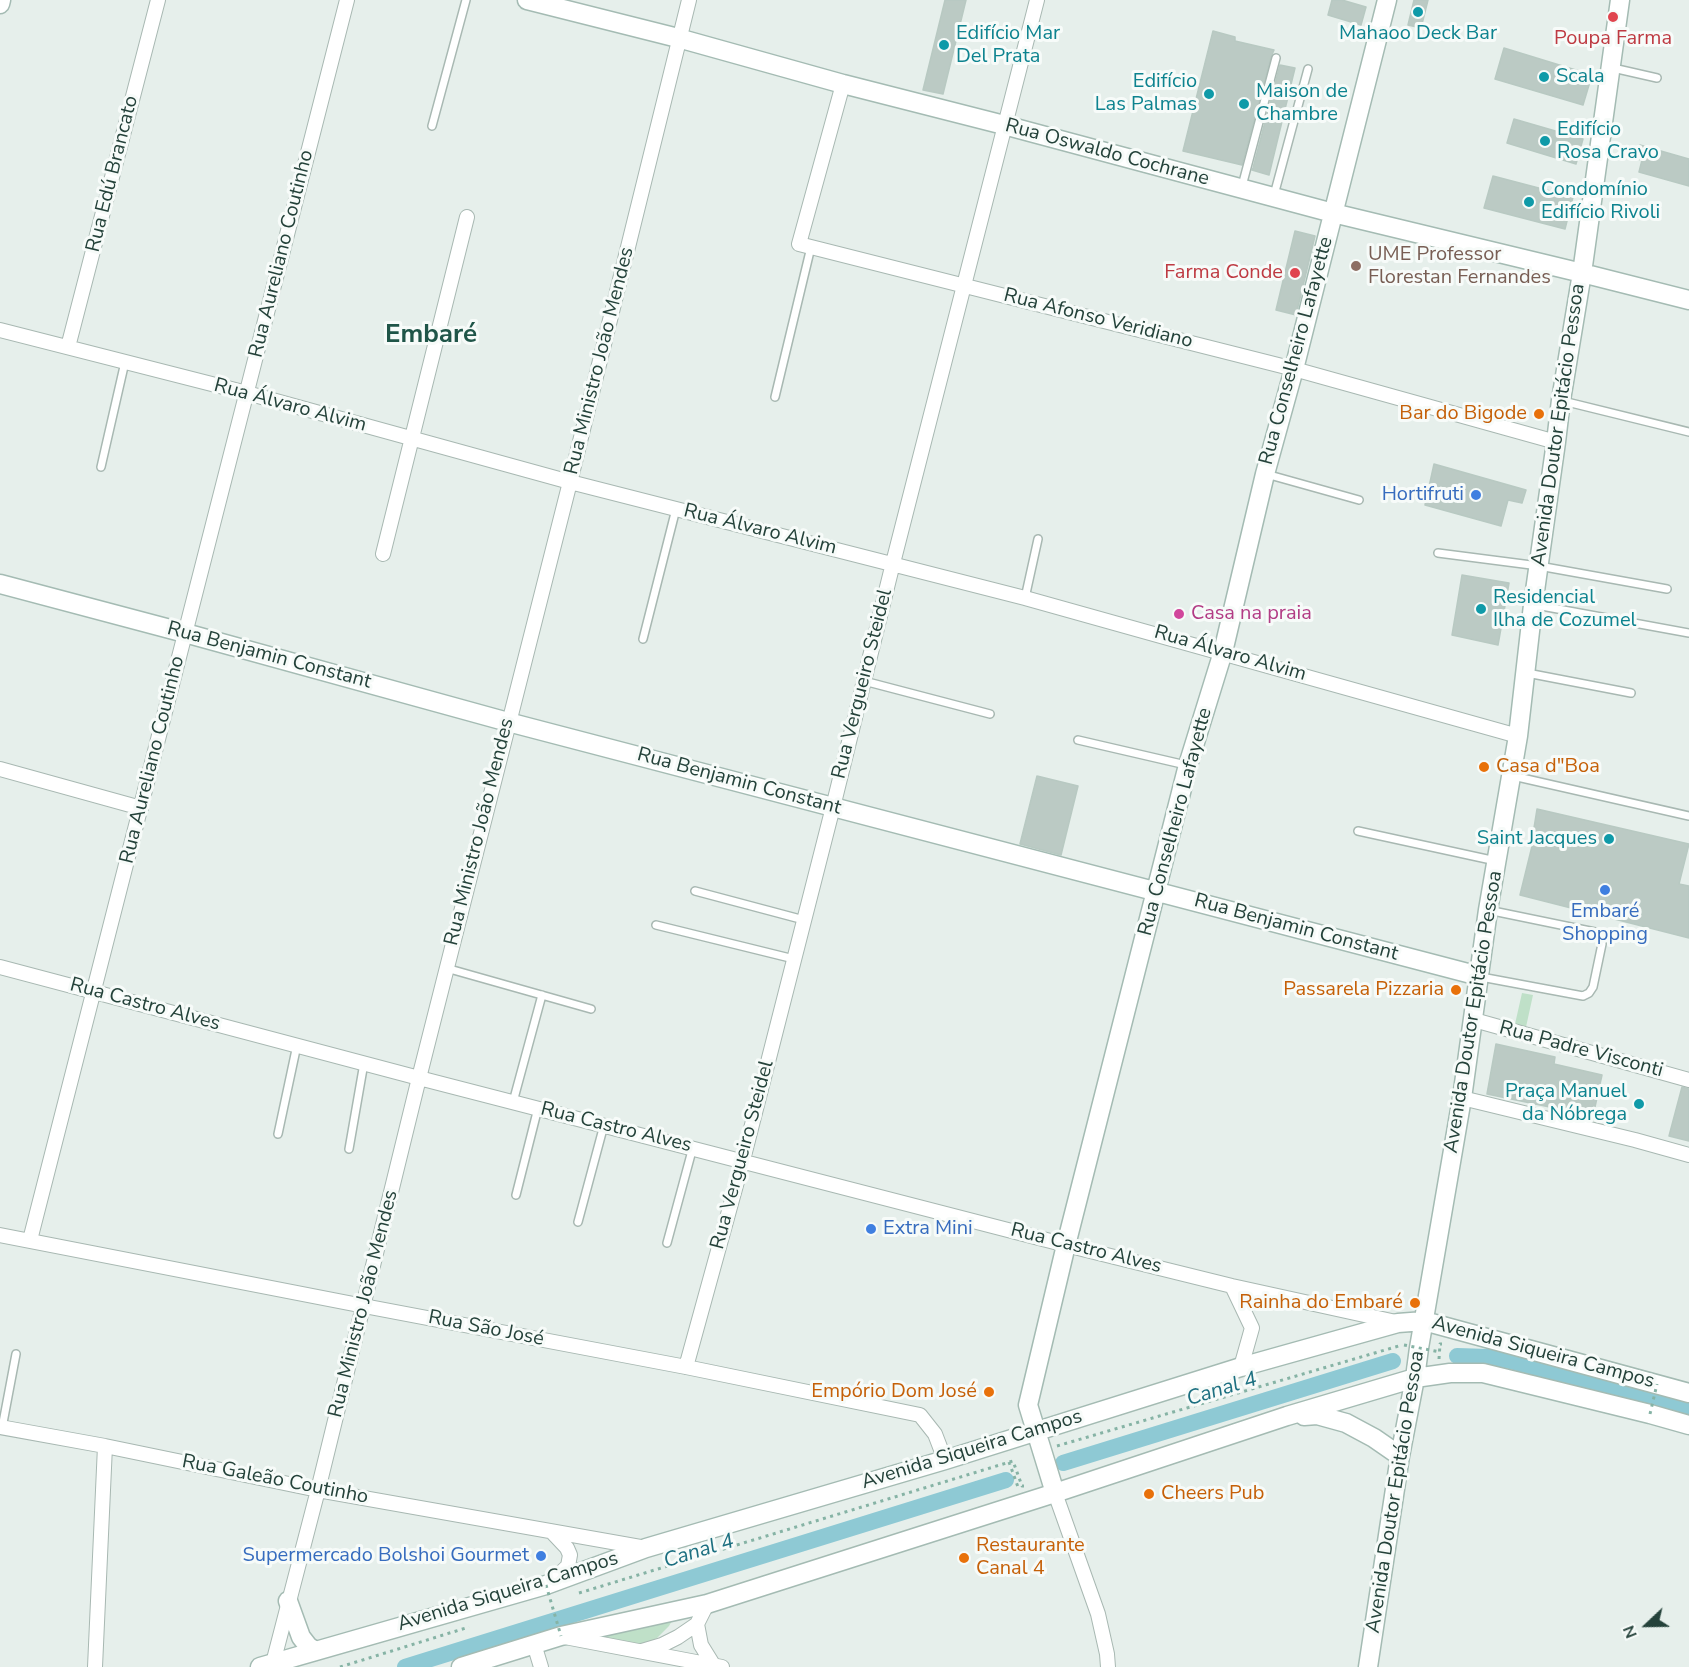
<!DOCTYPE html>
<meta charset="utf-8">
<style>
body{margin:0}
#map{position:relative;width:1689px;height:1667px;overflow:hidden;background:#e6efeb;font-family:"Nunito Sans",sans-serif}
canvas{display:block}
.north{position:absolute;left:1617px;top:1595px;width:60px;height:60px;-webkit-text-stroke:4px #f7fbf9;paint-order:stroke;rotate:248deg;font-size:16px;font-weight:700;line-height:24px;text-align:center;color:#24423a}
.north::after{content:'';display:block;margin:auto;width:21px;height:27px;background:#24423a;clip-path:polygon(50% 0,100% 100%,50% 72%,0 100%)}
</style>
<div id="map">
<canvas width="1689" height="1667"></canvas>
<div class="north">N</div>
</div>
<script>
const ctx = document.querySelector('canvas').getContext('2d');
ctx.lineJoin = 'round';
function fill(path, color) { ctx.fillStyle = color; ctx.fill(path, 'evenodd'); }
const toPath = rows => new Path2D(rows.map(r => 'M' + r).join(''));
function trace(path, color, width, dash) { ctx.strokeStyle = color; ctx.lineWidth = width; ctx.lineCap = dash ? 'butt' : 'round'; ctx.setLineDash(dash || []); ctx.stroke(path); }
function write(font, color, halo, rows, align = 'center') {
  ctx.font = font + ' "Nunito Sans",sans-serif'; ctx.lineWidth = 6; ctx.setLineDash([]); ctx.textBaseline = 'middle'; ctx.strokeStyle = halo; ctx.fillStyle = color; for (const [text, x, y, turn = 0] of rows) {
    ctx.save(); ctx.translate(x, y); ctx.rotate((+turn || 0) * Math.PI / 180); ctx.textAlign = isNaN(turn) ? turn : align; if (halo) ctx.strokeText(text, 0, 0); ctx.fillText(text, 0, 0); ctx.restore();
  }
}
fill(toPath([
 [1522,993,1533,995,1526,1027,1515,1024],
 [677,1612,669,1626,657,1638,644,1645,585,1637]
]), '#bfe0c8');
trace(toPath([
 [1457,1356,1489,1357,1506,1360,1689,1407],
 [1063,1463,1393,1361],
 [405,1667,1006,1480]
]), '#8ec9d4', 16);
const building = toPath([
 [945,0,966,0,943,94,923,90,945,0],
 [1332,0,1342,0,1366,7,1361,25,1328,15,1332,0],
 [1414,0,1428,0,1421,28,1408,25,1414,0],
 [1213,31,1235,37,1235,41,1274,50,1271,57,1242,165,1183,151,1213,31],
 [1504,48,1592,75,1583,105,1495,79,1504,48],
 [1280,65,1295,68,1269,175,1252,170,1253,168,1280,65],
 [1514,119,1583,139,1576,164,1507,143,1514,119],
 [1640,145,1689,159,1689,186,1639,172,1642,160,1637,159,1640,145],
 [1493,176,1573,197,1565,229,1484,208,1493,176],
 [1295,231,1315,236,1296,315,1276,310,1295,231],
 [1434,464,1526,490,1522,503,1508,500,1501,526,1425,505,1434,464],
 [1462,575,1509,583,1498,645,1452,635,1462,575],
 [1037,776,1078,786,1061,855,1020,844,1037,776],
 [1537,809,1689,844,1679,884,1689,886,1689,938,1520,895,1535,834,1533,834,1537,809],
 [1496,1044,1555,1057,1554,1064,1602,1075,1593,1116,1487,1094,1496,1044],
 [1682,1087,1689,1089,1689,1141,1669,1136,1682,1087]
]);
fill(building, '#bbcac4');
trace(building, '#b8c9c2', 1.5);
const lane = toPath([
 [1613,68,1657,78],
 [432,126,466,0],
 [1242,186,1276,58],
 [1274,195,1308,69],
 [775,397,811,247],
 [1563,401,1689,432],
 [101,467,125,362],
 [1266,474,1359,500],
 [1438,553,1539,566,1667,589],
 [1025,598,1038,539],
 [1536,605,1689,633],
 [643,639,676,509],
 [1527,673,1631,693],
 [864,681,990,714],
 [1078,740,1186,765],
 [1513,776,1689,816],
 [1358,831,1496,861],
 [695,891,804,920],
 [656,925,794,959],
 [446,968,591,1009],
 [1481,977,1583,996,1589,993,1593,987,1602,944,1601,939,1595,932,1488,910],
 [513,1102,542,995],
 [278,1134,297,1045],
 [349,1149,364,1063],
 [516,1195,538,1108],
 [578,1222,604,1125],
 [667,1243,693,1147],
 [2,1428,16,1354]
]);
const street = toPath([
 [843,84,799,244,1294,369,1556,442],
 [0,330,247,393,570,482,1025,598,1518,736],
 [68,347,158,0],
 [383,554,467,217],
 [0,769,141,808],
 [0,967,419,1078,1066,1245,1232,1286,1396,1322],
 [1474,1020,1689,1080],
 [1462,1098,1635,1140,1689,1155],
 [0,1235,364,1306,686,1367,920,1415,935,1434,945,1460],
 [30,1240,347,0],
 [1232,1286,1252,1328,1241,1367],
 [686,1367,743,1160,833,807,893,563,1037,0],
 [0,1427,105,1446,318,1490,646,1548],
 [1055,1493,1098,1614,1107,1654,1108,1667],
 [551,1531,567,1548,570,1555,568,1566,554,1579],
 [707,1604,697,1624,701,1645,714,1666],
 [565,1637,722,1667],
 [534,1644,541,1667],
 [642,1651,662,1645,678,1637,697,1624],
 [95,1667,105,1446],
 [272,1667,318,1490,419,1078,570,482,689,0]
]);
const secondary = toPath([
 [527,0,678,38,843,84,1004,125,1333,213,1582,273,1689,300],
 [0,4,1,0],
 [0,584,185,633,508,722,1479,976],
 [1304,1416,1317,1415,1346,1423,1374,1438,1400,1456],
 [1055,1493,1028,1405,1066,1245,1188,765,1223,652,1265,474,1294,369,1387,0],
 [288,1601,301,1637,308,1646,315,1651],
 [260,1667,546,1585,646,1548,945,1460,1241,1367,1398,1323,1424,1321,1689,1393],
 [461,1667,561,1636,707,1604,1055,1493,1287,1416,1415,1378,1450,1373,1483,1373,1650,1414,1689,1425],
 [1368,1667,1400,1456,1415,1378,1419,1348,1462,1098,1488,910,1518,736,1533,605,1556,442,1561,400,1582,273,1620,0]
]);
trace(lane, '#a8b8b2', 10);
trace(street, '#a8b8b2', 16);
trace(secondary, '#a4bbb3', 21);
trace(toPath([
 [1439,1359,1440,1344,1442,1344],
 [1057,1446,1402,1345],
 [1009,1462,1018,1487],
 [579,1593,1013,1461,1022,1486,1024,1486],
 [340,1667,469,1627]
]), '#86b3a5', 3, [3, 4.5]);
trace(lane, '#fff', 7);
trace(street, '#fff', 14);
trace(secondary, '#fff', 18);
trace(toPath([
 [1404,1345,1440,1352],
 [1650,1414,1657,1384],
 [546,1585,561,1636]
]), '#86b3a5', 3, [3, 4.5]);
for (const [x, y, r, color] of [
 [1418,12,6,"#0f9aa8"],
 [1613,17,6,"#e0444e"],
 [944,45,6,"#0f9aa8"],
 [1544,77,6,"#0f9aa8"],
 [1209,94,6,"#0f9aa8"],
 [1244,104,6,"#0f9aa8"],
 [1545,141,6,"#0f9aa8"],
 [1529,202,6,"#0f9aa8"],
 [1356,266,6,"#8d6e63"],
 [1295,273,6,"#e0444e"],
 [1539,414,6,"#e8710a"],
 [1476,495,6,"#3f7fe0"],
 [1481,609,6,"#0f9aa8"],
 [1179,614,6,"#d1479c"],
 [1484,767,6,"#e8710a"],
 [1609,839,6,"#0f9aa8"],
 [1605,890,6,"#3f7fe0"],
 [1456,990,6,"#e8710a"],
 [1639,1104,6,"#0f9aa8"],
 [871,1229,6,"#3f7fe0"],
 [1415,1303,6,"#e8710a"],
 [989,1392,6,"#e8710a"],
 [1149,1494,6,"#e8710a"],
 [541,1556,6,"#3f7fe0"],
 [964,1558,6,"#e8710a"]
]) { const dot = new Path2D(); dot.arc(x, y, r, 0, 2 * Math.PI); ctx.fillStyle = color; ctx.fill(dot); trace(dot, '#f7fbf9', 2); }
write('20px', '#0d838f', '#f7fbf9', [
 ["Edifício Mar",956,34],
 ["Del Prata",956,57],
 ["Mahaoo Deck Bar",1418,34,"center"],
 ["Scala",1556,77],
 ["Edifício",1197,82,"right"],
 ["Las Palmas",1197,105,"right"],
 ["Maison de",1256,92],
 ["Chambre",1256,115],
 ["Edifício",1557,130],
 ["Rosa Cravo",1557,153],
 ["Condomínio",1541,190],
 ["Edifício Rivoli",1541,213],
 ["Residencial",1493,598],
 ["Ilha de Cozumel",1493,621],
 ["Saint Jacques",1597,839,"right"],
 ["Praça Manuel",1627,1092,"right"],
 ["da Nóbrega",1627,1115,"right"]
], 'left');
write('20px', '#be3a42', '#f7fbf9', [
 ["Poupa Farma",1613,39],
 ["Farma Conde",1283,273,"right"]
]);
write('20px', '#24423a', '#f7fbf9', [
 ["Rua Oswaldo Cochrane",1107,153,15],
 ["Rua Edú Brancato",113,174,-76],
 ["Rua Aureliano Coutinho",282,254,-76],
 ["Rua Afonso Veridiano",1098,319,14],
 ["Rua Conselheiro Lafayette",1297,351,-75],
 ["Rua Ministro João Mendes",600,361,-76],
 ["Rua Álvaro Alvim",290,406,15],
 ["Avenida Doutor Epitácio Pessoa",1559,425,-82],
 ["Rua Álvaro Alvim",760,530,14],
 ["Rua Álvaro Alvim",1230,654,16],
 ["Rua Benjamin Constant",269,656,15],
 ["Rua Vergueiro Steidel",863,684,-76],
 ["Rua Aureliano Coutinho",153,760,-76],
 ["Rua Benjamin Constant",739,782,15],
 ["Rua Conselheiro Lafayette",1176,822,-75],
 ["Rua Ministro João Mendes",480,832,-76],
 ["Rua Benjamin Constant",1296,928,15],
 ["Rua Castro Alves",145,1005,15],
 ["Avenida Doutor Epitácio Pessoa",1474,1012,-81],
 ["Rua Padre Visconti",1581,1050,15],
 ["Rua Castro Alves",616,1128,14],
 ["Rua Vergueiro Steidel",743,1155,-75],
 ["Rua Castro Alves",1086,1249,14],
 ["Rua Ministro João Mendes",364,1304,-76],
 ["Rua São José",486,1329,11],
 ["Avenida Siqueira Campos",1543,1353,15],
 ["Avenida Siqueira Campos",972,1450,-17],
 ["Rua Galeão Coutinho",275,1480,11],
 ["Avenida Doutor Epitácio Pessoa",1396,1492,-81],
 ["Avenida Siqueira Campos",508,1592,-17]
]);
write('20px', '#785e54', '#f7fbf9', [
 ["UME Professor",1368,255],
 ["Florestan Fernandes",1368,278]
], 'left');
write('20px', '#c56008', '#f7fbf9', [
 ["Bar do Bigode",1527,414],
 ["Casa d\"Boa",1496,767,"left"],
 ["Passarela Pizzaria",1444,990],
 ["Rainha do Embaré",1403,1303],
 ["Empório Dom José",977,1392],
 ["Cheers Pub",1161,1494,"left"],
 ["Restaurante",976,1546,"left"],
 ["Canal 4",976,1569,"left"]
], 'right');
write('20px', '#366cbe', '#f7fbf9', [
 ["Hortifruti",1464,495],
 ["Embaré",1605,912,"center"],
 ["Shopping",1605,935,"center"],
 ["Extra Mini",883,1229,"left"],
 ["Supermercado Bolshoi Gourmet",529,1556]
], 'right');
write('20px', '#b23c85', '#f7fbf9', [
 ["Casa na praia",1191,614]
], 'left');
write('italic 21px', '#1c6f80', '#f7fbf9', [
 ["Canal 4",1222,1390,-17],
 ["Canal 4",699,1552,-17]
]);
write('bold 26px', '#1f5548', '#f7fbf9', [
 ["Embaré",431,336]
]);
</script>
